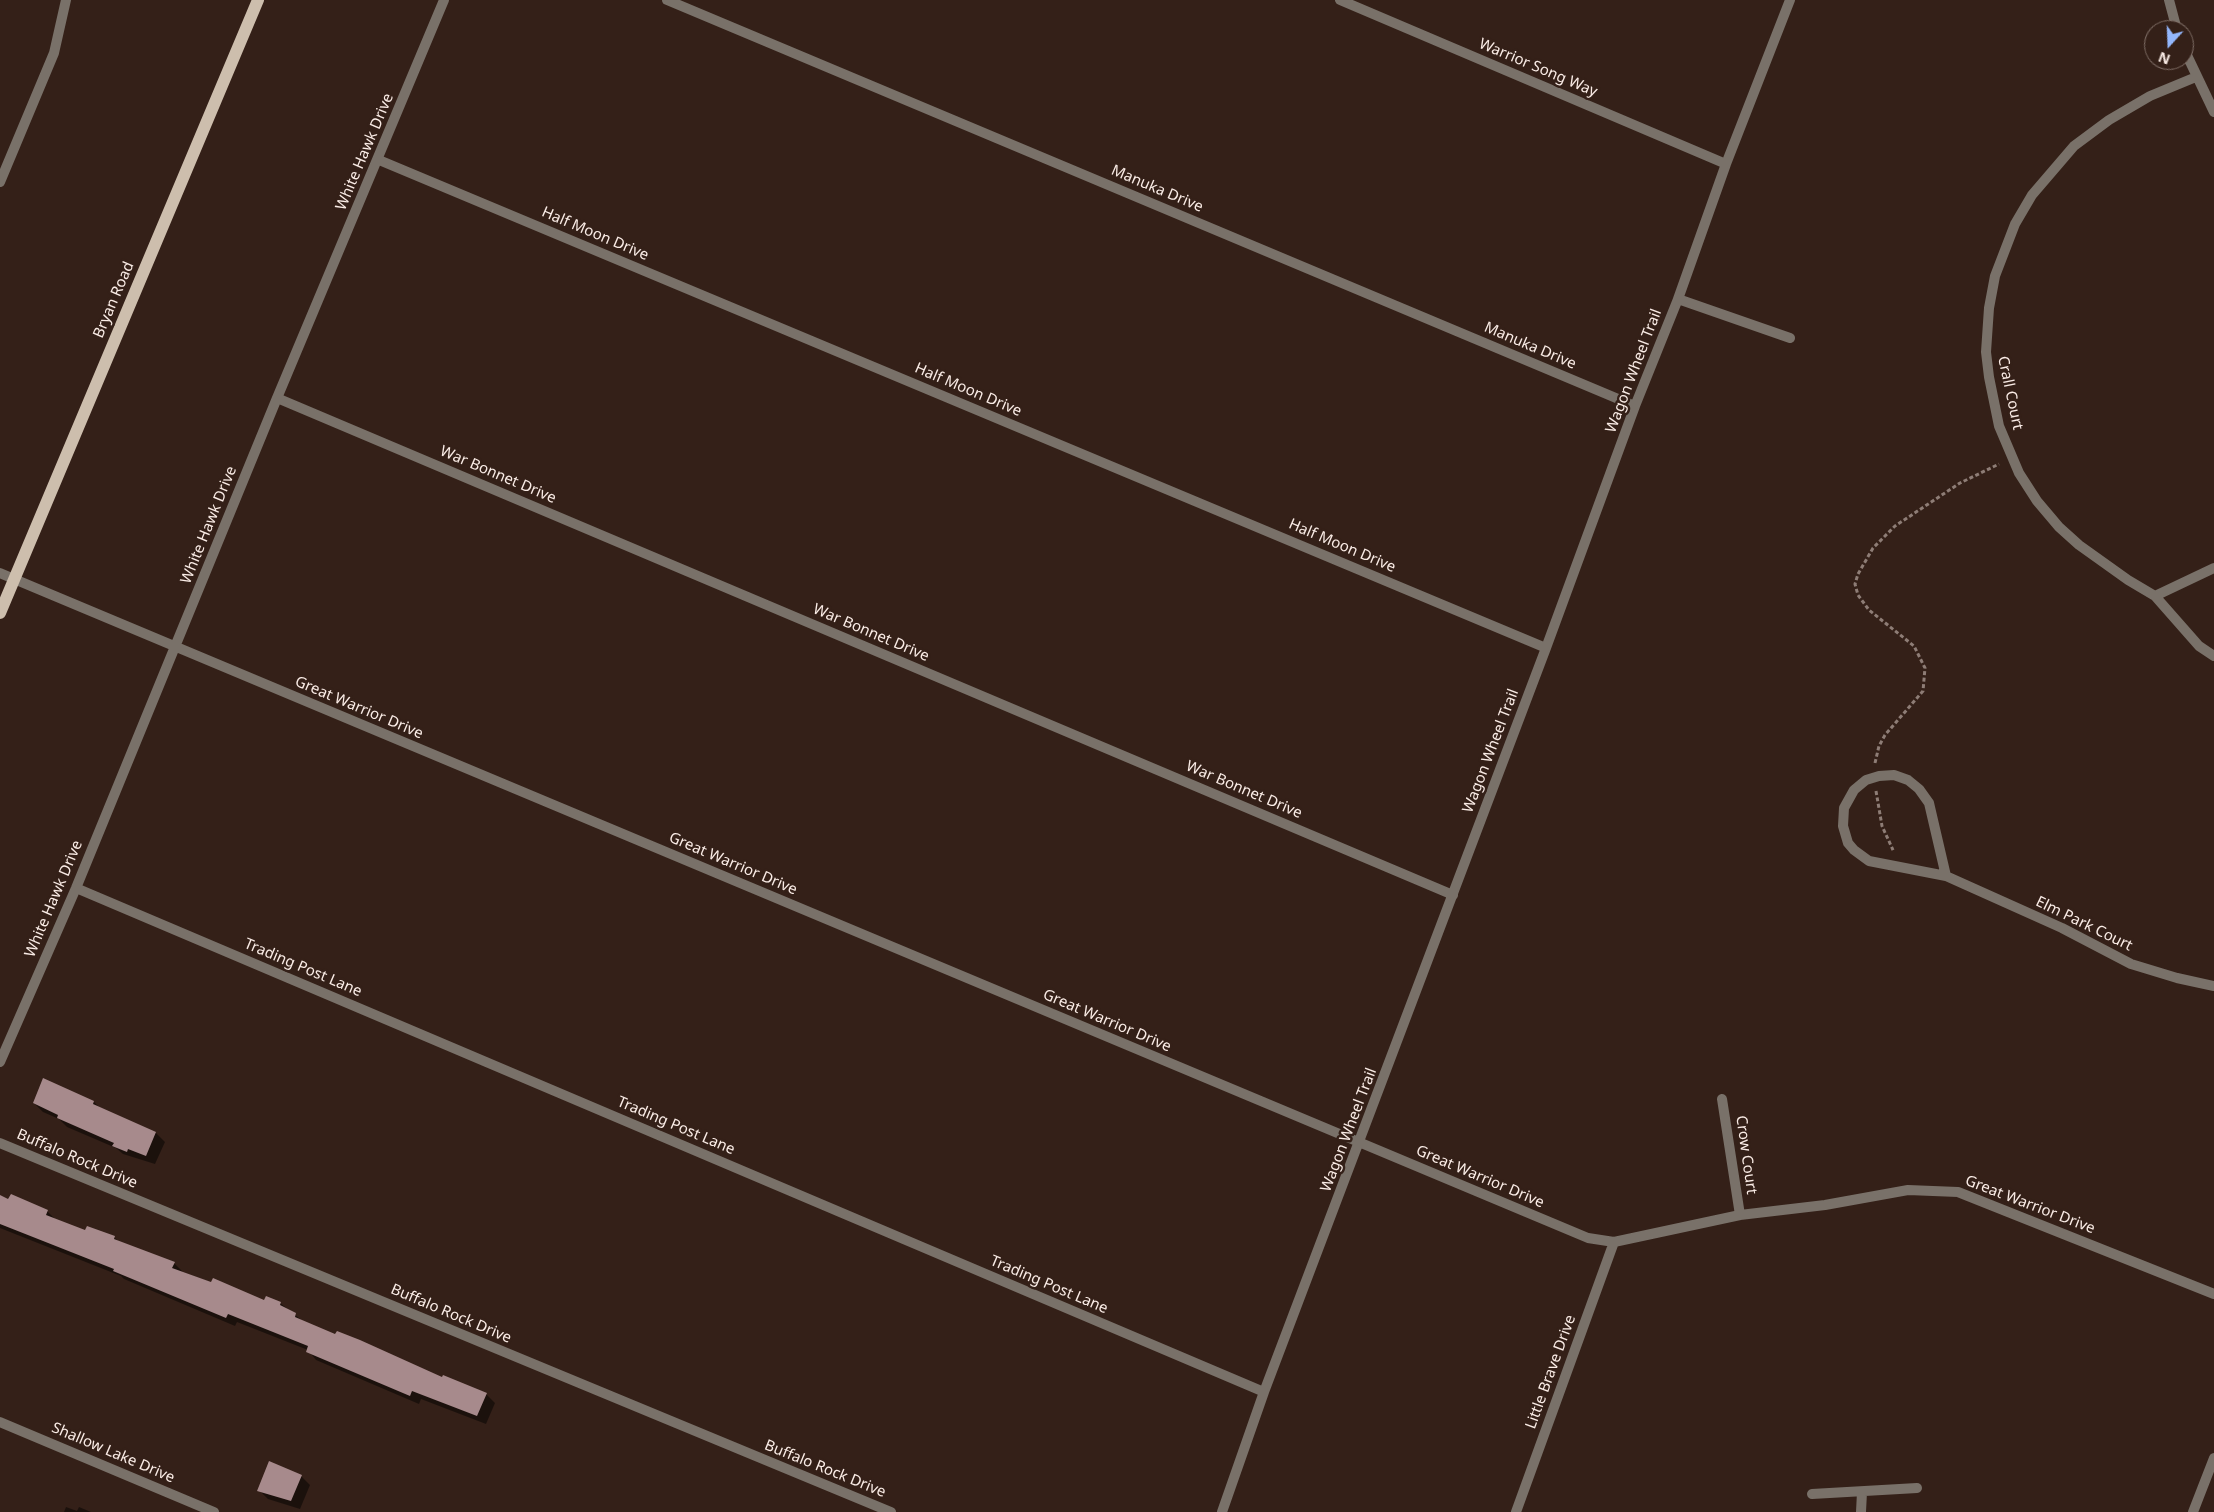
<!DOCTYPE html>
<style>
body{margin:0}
#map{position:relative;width:2214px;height:1512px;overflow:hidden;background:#342018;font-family:"Noto Sans",sans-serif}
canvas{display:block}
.north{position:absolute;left:2144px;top:20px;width:50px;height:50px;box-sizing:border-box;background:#342018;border:1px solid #83726a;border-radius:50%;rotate:200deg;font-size:14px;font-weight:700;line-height:20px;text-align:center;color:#faece6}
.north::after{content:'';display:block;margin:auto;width:18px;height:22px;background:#93b7fd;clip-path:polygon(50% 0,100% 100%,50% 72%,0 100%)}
</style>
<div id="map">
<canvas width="2214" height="1512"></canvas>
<div class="north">N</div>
</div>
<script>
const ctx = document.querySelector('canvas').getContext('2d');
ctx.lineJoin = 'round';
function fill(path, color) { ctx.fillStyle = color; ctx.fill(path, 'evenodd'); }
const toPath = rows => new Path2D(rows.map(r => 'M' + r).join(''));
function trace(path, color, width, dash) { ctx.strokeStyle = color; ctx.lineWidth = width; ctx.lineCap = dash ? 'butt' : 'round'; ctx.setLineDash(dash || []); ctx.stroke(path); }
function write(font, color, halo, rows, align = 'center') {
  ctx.font = font + ' "Noto Sans",sans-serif'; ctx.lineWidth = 5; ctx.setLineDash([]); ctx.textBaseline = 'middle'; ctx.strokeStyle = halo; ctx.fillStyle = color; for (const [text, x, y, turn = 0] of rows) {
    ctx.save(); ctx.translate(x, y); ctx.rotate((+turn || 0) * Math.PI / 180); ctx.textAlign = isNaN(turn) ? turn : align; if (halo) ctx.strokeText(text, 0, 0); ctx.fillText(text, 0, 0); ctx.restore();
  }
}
fill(toPath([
 [94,1102,100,1108,156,1133,165,1142,155,1164,123,1154,116,1148,67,1127,59,1119,43,1112,34,1103],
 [0,1197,47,1211,57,1221,86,1231,114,1237,119,1242,174,1263,183,1272,265,1302,280,1303,304,1322,443,1379,486,1394,495,1403,486,1424,421,1399,419,1404,316,1360,308,1350,237,1322,235,1326,124,1279,121,1276,0,1228],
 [301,1476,310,1485,300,1509,268,1499,259,1490],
 [66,1507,77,1511,79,1507,91,1512,64,1512]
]), '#0007');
fill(toPath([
 [43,1078,94,1101,93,1104,156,1132,146,1156,128,1149,127,1152,112,1146,114,1143,57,1118,58,1115,33,1103],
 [11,1194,48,1210,46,1215,85,1230,87,1226,115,1236,114,1239,175,1262,172,1268,211,1282,213,1278,264,1300,266,1296,281,1302,280,1305,296,1313,295,1317,335,1334,337,1331,360,1340,442,1377,443,1375,487,1393,477,1416,412,1391,410,1396,306,1352,308,1346,228,1314,226,1318,113,1271,114,1269,0,1224,0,1195,8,1199],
 [269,1461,302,1475,291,1501,257,1491]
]), '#a78a8c');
trace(toPath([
 [1875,763,1879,746,1885,735,1923,691,1925,668,1914,646,1869,610,1858,595,1855,584,1858,574,1873,548,1895,526,1960,483,1999,464],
 [1876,791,1882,826,1893,850]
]), '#8e7d76', 3, [4, 2.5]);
trace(toPath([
 [667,0,1635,406],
 [1340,0,1726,164],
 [2169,0,2177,30],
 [2184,49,2214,112],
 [2196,77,2150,96,2109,120,2074,146,2032,195,2015,224,1995,276,1989,308,1986,352,1989,377,1999,426,2019,473,2037,501,2059,527,2079,545,2128,580,2155,596,2199,646,2214,656],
 [379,160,1546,648],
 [0,182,54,53,66,0],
 [1678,299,1790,338],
 [277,398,1453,895],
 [0,573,1588,1238,1614,1242,1740,1215,1825,1205,1908,1190,1958,1192,2214,1294],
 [2155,596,2214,568],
 [1946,876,1929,803,1919,789,1908,780,1894,775,1879,776,1866,780,1854,790,1844,808,1843,826,1848,843,1854,850,1869,861,1946,876,2062,928,2131,964,2177,978,2214,986],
 [76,888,1264,1392],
 [0,1062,76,888,277,398,444,0],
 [1722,1099,1740,1215],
 [0,1143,891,1512],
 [0,1422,214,1512],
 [1812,1494,1917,1488],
 [1222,1512,1264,1392,1546,648,1635,406,1678,299,1726,164,1790,0],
 [1516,1512,1614,1242],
 [1861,1512,1862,1492],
 [2193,1512,2214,1458]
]), '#797169', 10);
trace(toPath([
 [0,613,258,0]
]), '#cdbead', 12);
write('15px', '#faece6', '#342018', [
 ["Warrior Song Way",1538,68,23],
 ["White Hawk Drive",365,152,-67],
 ["Manuka Drive",1157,189,23],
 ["Half Moon Drive",595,234,23],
 ["Bryan Road",114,300,-67],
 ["Manuka Drive",1530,346,23],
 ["Wagon Wheel Trail",1634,371,-69],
 ["Half Moon Drive",968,390,23],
 ["Crall Court",2010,393,78],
 ["War Bonnet Drive",498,475,23],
 ["White Hawk Drive",209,525,-68],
 ["Half Moon Drive",1342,546,23],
 ["War Bonnet Drive",871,633,23],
 ["Great Warrior Drive",359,708,23],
 ["Wagon Wheel Trail",1491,751,-69],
 ["War Bonnet Drive",1244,790,23],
 ["Great Warrior Drive",733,864,23],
 ["White Hawk Drive",54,899,-67],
 ["Elm Park Court",2084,924,26],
 ["Trading Post Lane",303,968,23],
 ["Great Warrior Drive",1107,1021,23],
 ["Trading Post Lane",676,1126,23],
 ["Wagon Wheel Trail",1349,1130,-69],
 ["Crow Court",1746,1155,82],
 ["Buffalo Rock Drive",77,1159,23],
 ["Great Warrior Drive",1480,1177,23],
 ["Great Warrior Drive",2030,1205,21],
 ["Trading Post Lane",1049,1285,23],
 ["Buffalo Rock Drive",451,1314,23],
 ["Little Brave Drive",1551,1372,-70],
 ["Shallow Lake Drive",113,1453,23],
 ["Buffalo Rock Drive",825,1469,22]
]);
</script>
